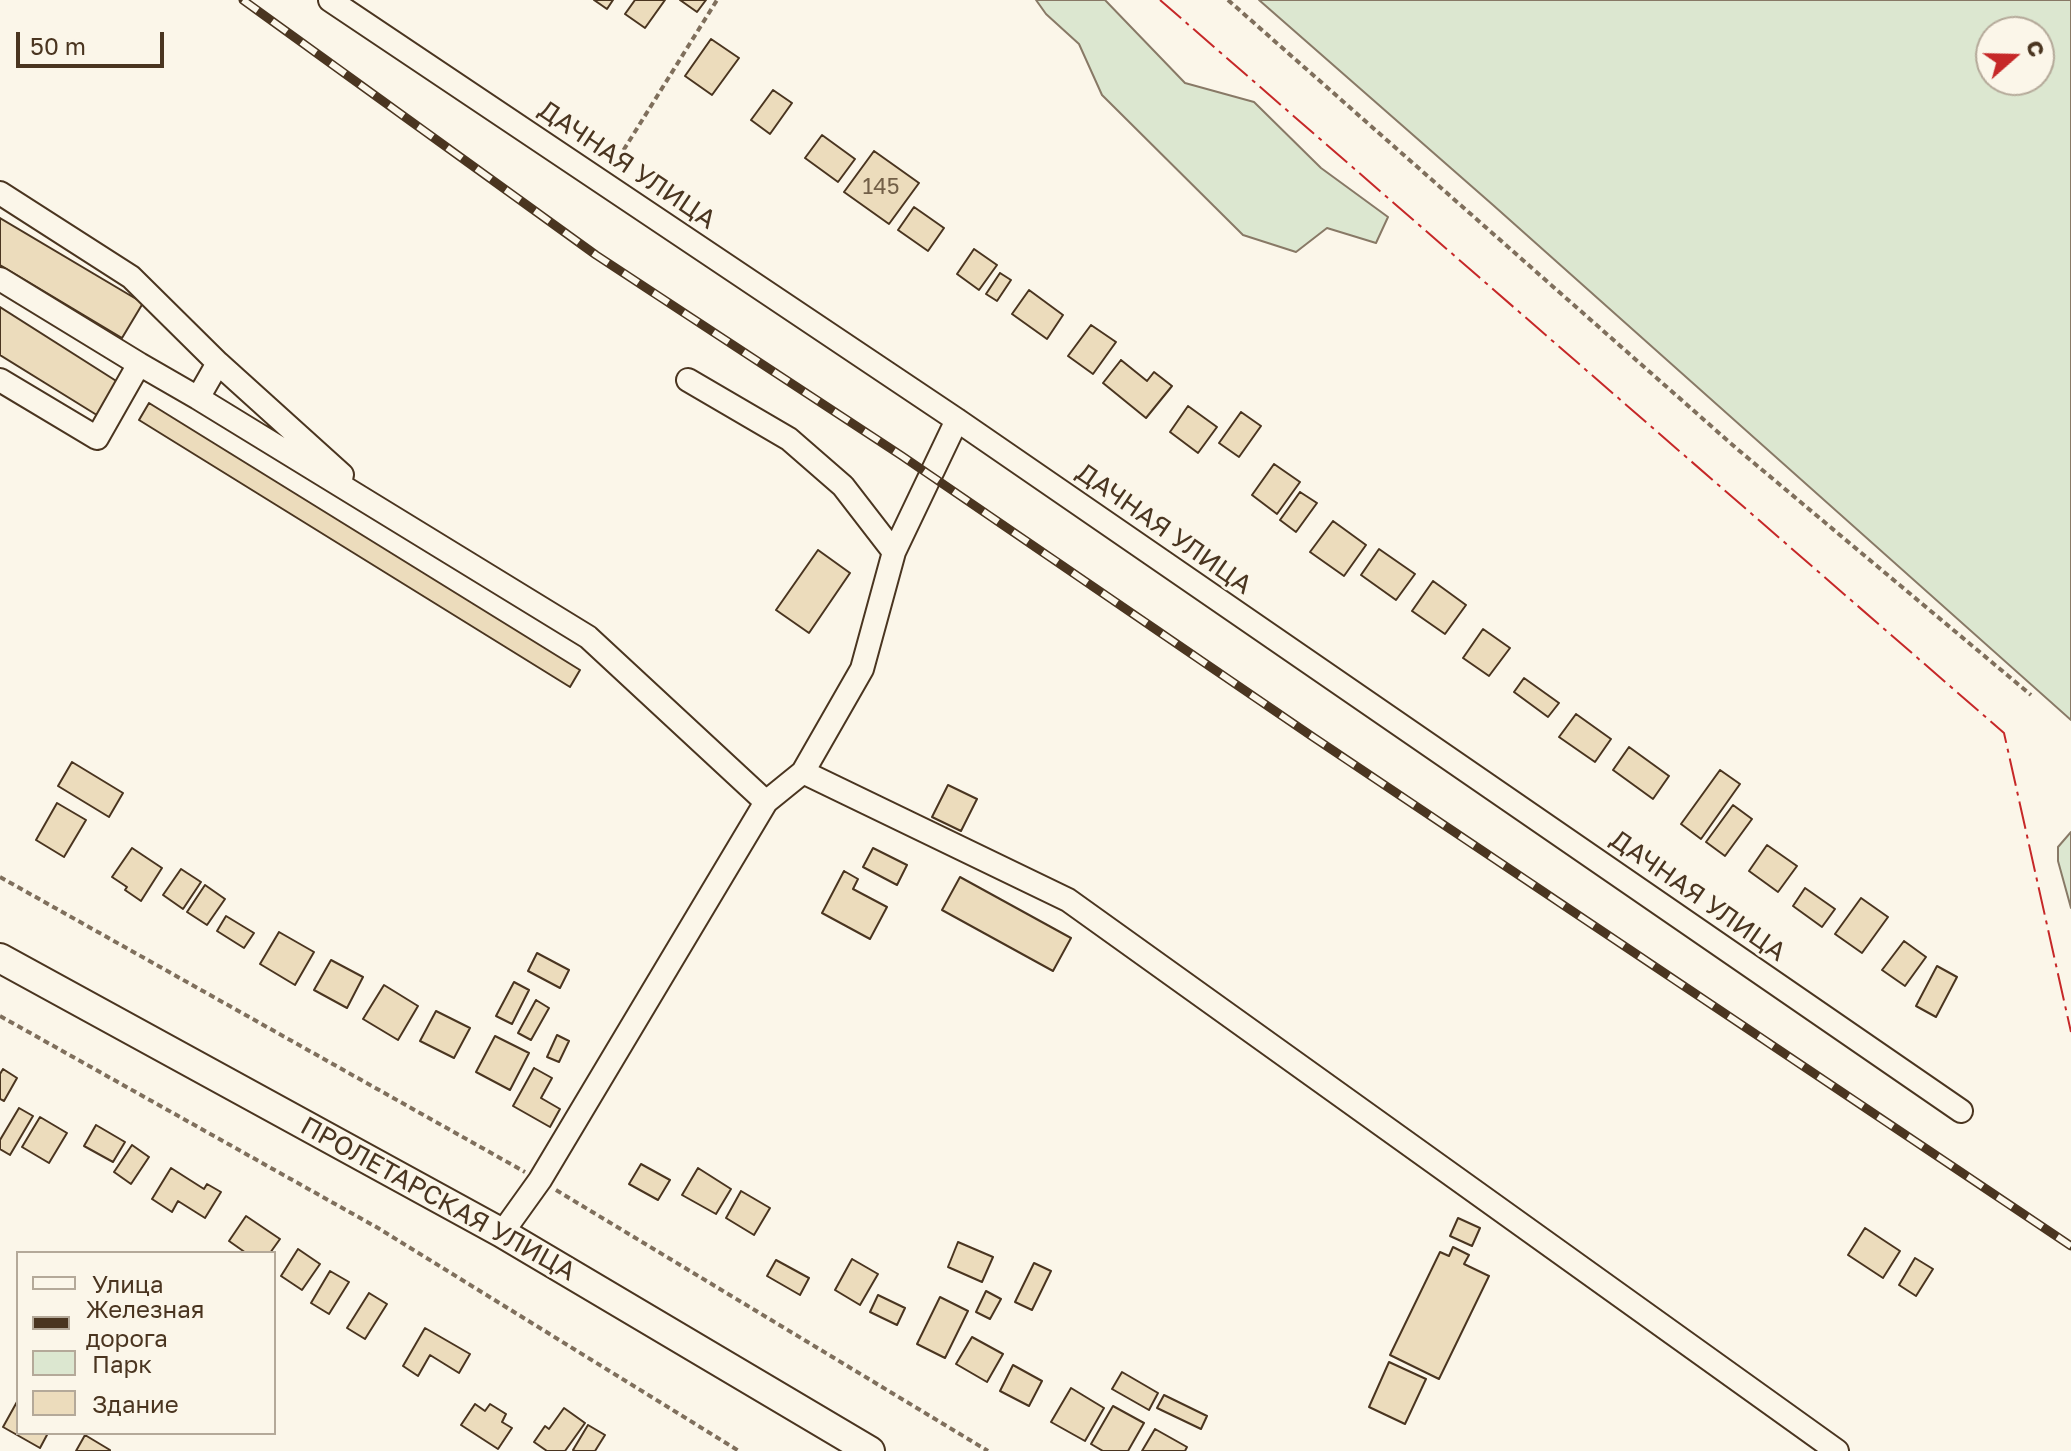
<!DOCTYPE html>
<meta charset="utf-8">
<style>
body{margin:0}
#map{position:relative;width:2071px;height:1451px;overflow:hidden;background:#fbf6e9;font-family:"Golos Text",sans-serif}
canvas{display:block}
.legend{position:absolute;left:16px;top:1251px;width:260px;height:184px;box-sizing:border-box;background:#fbf6e9;border:2px solid #b4a999;margin:0;padding:10px 14px;list-style:none;font-size:24px;color:#4a3520}
.legend li{display:flex;align-items:center;gap:16px;height:40px}
.legend b{width:40px;border:2px solid #b4a999}
.north{position:absolute;left:1975px;top:16px;width:80px;height:80px;box-sizing:border-box;background:#fbf6e9;border:2px solid #b4a999;border-radius:50%;rotate:70deg;font-size:22px;font-weight:700;line-height:32px;text-align:center;color:#4a3520}
.north::after{content:'';display:block;margin:auto;width:28px;height:36px;background:#c62828;clip-path:polygon(50% 0,100% 100%,50% 72%,0 100%)}
.scale{position:absolute;left:16px;top:32px;width:148px;height:36px;box-sizing:border-box;border:4px solid #4a3520;border-top:0;padding-left:10px;font-size:24px;line-height:28px;white-space:nowrap;color:#4a3520;-webkit-text-stroke:6px #fbf6e9;paint-order:stroke}
</style>
<div id="map">
<canvas width="2071" height="1451"></canvas>
<ul class="legend">
<li><b style="height:10px;background:#fbf6e9"></b>Улица</li>
<li><b style="height:10px;background:#4a3520"></b>Железная дорога</li>
<li><b style="height:22px;background:#dce7d0"></b>Парк</li>
<li><b style="height:22px;background:#ecdcbc"></b>Здание</li>
</ul>
<div class="north">С</div>
<div class="scale">50 m</div>
</div>
<script>
const ctx = document.querySelector('canvas').getContext('2d');
ctx.lineJoin = 'round';
function fill(path, color) { ctx.fillStyle = color; ctx.fill(path, 'evenodd'); }
const toPath = rows => new Path2D(rows.map(r => 'M' + r).join(''));
function trace(path, color, width, dash) { ctx.strokeStyle = color; ctx.lineWidth = width; ctx.lineCap = dash ? 'butt' : 'round'; ctx.setLineDash(dash || []); ctx.stroke(path); }
function write(font, color, halo, rows, align = 'center') {
  ctx.font = font + ' "Golos Text",sans-serif'; ctx.lineWidth = 6; ctx.setLineDash([]); ctx.textBaseline = 'middle'; ctx.strokeStyle = halo; ctx.fillStyle = color; for (const [text, x, y, turn = 0] of rows) {
    ctx.save(); ctx.translate(x, y); ctx.rotate((+turn || 0) * Math.PI / 180); ctx.textAlign = isNaN(turn) ? turn : align; if (halo) ctx.strokeText(text, 0, 0); ctx.fillText(text, 0, 0); ctx.restore();
  }
}
const green = toPath([
 [1036,0,1105,0,1185,83,1254,102,1321,168,1388,217,1376,243,1327,228,1296,252,1243,235,1102,95,1079,44,1046,14,1036,0],
 [1259,0,2071,0,2071,720,1493,205,1259,0],
 [2039,32,2039,80,1991,80,1991,32,2039,32],
 [2071,832,2071,908,2058,861,2058,847,2071,832]
]);
fill(green, '#dce7d0');
trace(green, '#887966', 2);
const building = toPath([
 [594,0,613,0,607,9,594,0],
 [635,0,665,0,645,28,625,14,635,0],
 [680,0,706,0,697,12,680,0],
 [711,39,739,58,712,95,685,76,711,39],
 [773,90,792,103,770,134,751,120,773,90],
 [822,135,855,159,838,182,805,158,822,135],
 [874,151,919,183,889,224,844,192,874,151],
 [914,207,944,228,928,251,898,230,914,207],
 [0,218,143,303,122,338,0,265,0,218],
 [974,249,997,265,979,290,957,274,974,249],
 [1000,273,1011,280,997,301,986,294,1000,273],
 [1029,290,1063,315,1047,339,1012,314,1029,290],
 [0,307,121,384,100,417,0,355,0,307],
 [1091,325,1116,342,1093,374,1068,356,1091,325],
 [1121,360,1147,381,1154,372,1172,386,1146,418,1103,383,1121,360],
 [149,403,580,670,570,687,139,420,149,403],
 [1188,406,1217,427,1198,453,1170,432,1188,406],
 [1241,412,1261,426,1239,457,1219,443,1241,412],
 [1274,464,1300,482,1277,514,1252,495,1274,464],
 [1300,492,1317,503,1296,532,1280,520,1300,492],
 [1333,521,1366,545,1344,576,1310,552,1333,521],
 [1379,549,1415,574,1396,600,1361,575,1379,549],
 [818,550,850,573,809,633,776,610,818,550],
 [1433,581,1466,605,1445,634,1412,611,1433,581],
 [1483,629,1510,648,1489,676,1463,658,1483,629],
 [1524,678,1559,703,1548,717,1514,692,1524,678],
 [1576,714,1611,739,1595,762,1559,737,1576,714],
 [1629,747,1669,776,1653,799,1613,770,1629,747],
 [72,762,123,793,109,817,58,786,72,762],
 [1720,770,1740,784,1701,839,1681,824,1720,770],
 [948,785,977,799,961,831,932,817,948,785],
 [57,803,86,820,64,857,36,840,57,803],
 [1733,805,1752,819,1725,856,1706,842,1733,805],
 [1767,845,1797,866,1778,892,1749,871,1767,845],
 [132,848,162,868,141,901,125,890,127,887,112,877,132,848],
 [873,848,907,865,897,885,863,867,873,848],
 [181,869,201,882,183,909,163,895,181,869],
 [844,871,858,879,853,889,887,907,870,939,822,913,844,871],
 [960,877,1071,938,1053,971,942,910,960,877],
 [205,885,225,899,207,925,187,912,205,885],
 [1805,888,1835,909,1822,927,1793,906,1805,888],
 [1861,898,1888,917,1862,953,1835,934,1861,898],
 [226,916,254,933,244,948,217,931,226,916],
 [279,932,314,952,295,985,260,964,279,932],
 [1904,941,1926,957,1905,986,1882,970,1904,941],
 [537,953,569,970,560,988,528,971,537,953],
 [331,960,363,977,347,1008,314,990,331,960],
 [1937,966,1957,977,1936,1017,1916,1006,1937,966],
 [514,982,529,990,512,1024,496,1016,514,982],
 [384,985,418,1006,398,1040,363,1019,384,985],
 [536,1000,549,1008,531,1040,518,1033,536,1000],
 [436,1011,470,1028,454,1058,420,1041,436,1011],
 [557,1035,569,1041,559,1062,547,1057,557,1035],
 [495,1036,529,1053,510,1090,476,1072,495,1036],
 [534,1068,552,1078,541,1098,560,1109,550,1127,513,1106,534,1068],
 [3,1069,17,1078,4,1101,0,1099,0,1074,3,1069],
 [19,1108,33,1116,10,1155,0,1149,0,1140,19,1108],
 [40,1117,67,1133,49,1163,22,1147,40,1117],
 [96,1125,125,1142,113,1162,84,1146,96,1125],
 [132,1145,149,1157,131,1184,114,1172,132,1145],
 [641,1164,670,1180,658,1200,629,1184,641,1164],
 [171,1168,204,1189,207,1184,221,1192,205,1218,178,1201,172,1212,152,1199,171,1168],
 [698,1168,731,1189,716,1214,682,1195,698,1168],
 [741,1191,770,1208,754,1235,726,1218,741,1191],
 [246,1216,280,1239,270,1253,246,1253,229,1241,246,1216],
 [1458,1218,1480,1228,1472,1246,1450,1236,1458,1218],
 [1865,1228,1900,1251,1883,1278,1848,1255,1865,1228],
 [958,1242,993,1257,982,1282,948,1267,958,1242],
 [1453,1247,1469,1255,1464,1264,1489,1276,1439,1379,1390,1355,1440,1252,1449,1256,1453,1247],
 [298,1249,320,1264,302,1290,281,1276,298,1249],
 [1915,1258,1933,1269,1916,1296,1899,1285,1915,1258],
 [852,1259,878,1274,860,1305,835,1290,852,1259],
 [776,1260,809,1278,800,1295,767,1276,776,1260],
 [1034,1263,1051,1271,1032,1310,1015,1302,1034,1263],
 [330,1271,349,1282,329,1314,311,1303,330,1271],
 [986,1291,1001,1299,990,1319,976,1312,986,1291],
 [369,1293,387,1304,365,1339,347,1328,369,1293],
 [878,1295,905,1308,897,1325,870,1312,878,1295],
 [940,1297,968,1311,945,1358,917,1344,940,1297],
 [425,1328,470,1354,459,1373,430,1355,418,1376,403,1366,425,1328],
 [972,1337,1003,1354,987,1382,956,1364,972,1337],
 [1389,1362,1426,1379,1405,1424,1369,1407,1389,1362],
 [1013,1365,1042,1381,1029,1406,1000,1391,1013,1365],
 [1122,1372,1158,1393,1149,1410,1112,1389,1122,1372],
 [1071,1388,1104,1408,1085,1441,1051,1422,1071,1388],
 [1164,1395,1207,1416,1201,1429,1157,1408,1164,1395],
 [18,1400,18,1433,48,1433,40,1448,3,1427,18,1400],
 [475,1404,485,1411,490,1404,506,1414,502,1422,512,1428,498,1449,461,1425,475,1404],
 [1113,1406,1144,1423,1128,1451,1103,1451,1091,1444,1113,1406],
 [564,1408,585,1423,565,1451,547,1451,534,1442,545,1426,549,1429,564,1408],
 [588,1425,605,1435,595,1451,575,1451,573,1450,588,1425],
 [1155,1429,1187,1447,1185,1451,1142,1451,1155,1429],
 [85,1435,110,1450,110,1451,76,1451,85,1435]
]);
fill(building, '#ecdcbc');
trace(building, '#4a3520', 2);
const minor = toPath([
 [330,0,957,420,1961,1111],
 [0,193,131,277,218,363,198,398,139,364],
 [0,279,139,364,97,438,0,380],
 [218,363,342,475],
 [688,380,789,439,843,486,894,552],
 [198,398,588,637,766,802],
 [803,772,862,669,894,552,957,420],
 [502,1233,540,1180,766,802,803,772,1068,900,1837,1451]
]);
const major = toPath([
 [0,958,502,1233,870,1451]
]);
trace(minor, '#4a3520', 26);
trace(major, '#4a3520', 32);
trace(toPath([
 [1228,0,1736,448,2031,695],
 [613,167,717,0],
 [0,877,525,1172],
 [0,1016,378,1228,739,1451],
 [556,1190,988,1451]
]), '#7f6f5c', 4, [6, 4]);
trace(minor, '#fbf6e9', 22);
trace(major, '#fbf6e9', 28);
const rail = toPath([
 [243,0,596,255,902,456,1313,737,2071,1246]
]);
trace(rail, '#4a3520', 9);
trace(rail, '#fbf6e9', 6, [18]);
trace(toPath([
 [1160,0,2004,733,2071,1032]
]), '#c62828', 2, [28, 6, 4, 6]);
write('22px', '#725f47', null, [
 ["145",881,187]
]);
write('26px', '#4a3520', '#fbf6e9', [
 ["ДАЧНАЯ УЛИЦА",627,165,34],
 ["ДАЧНАЯ УЛИЦА",1164,529,35],
 ["ДАЧНАЯ УЛИЦА",1698,896,35],
 ["ПРОЛЕТАРСКАЯ УЛИЦА",438,1199,29]
]);
</script>
